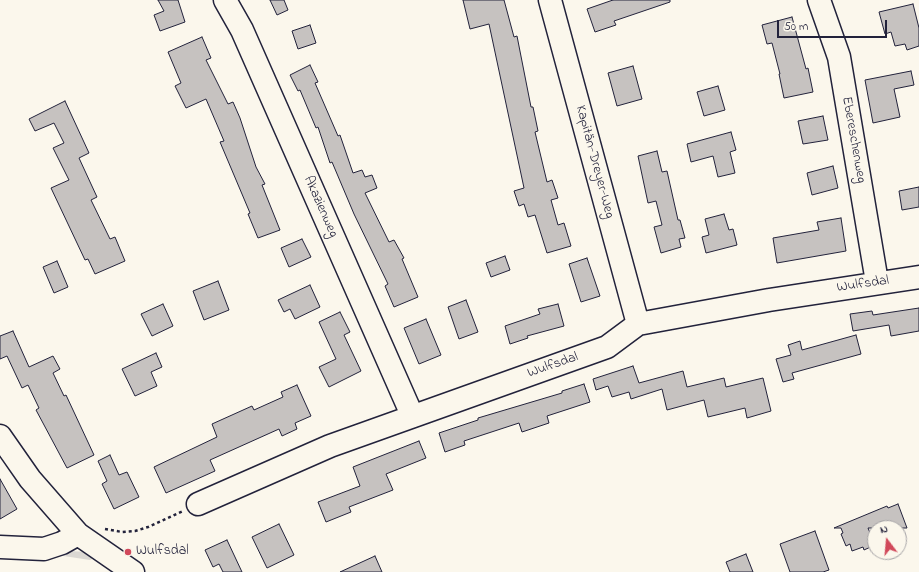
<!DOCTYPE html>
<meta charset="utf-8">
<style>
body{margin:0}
#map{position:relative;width:919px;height:572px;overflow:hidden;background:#fbf7ec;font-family:"Indie Flower",sans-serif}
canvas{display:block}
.north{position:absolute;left:867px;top:520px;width:40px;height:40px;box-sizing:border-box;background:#fbf7ec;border:1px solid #a4a2a5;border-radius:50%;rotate:344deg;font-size:11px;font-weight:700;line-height:16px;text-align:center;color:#22223b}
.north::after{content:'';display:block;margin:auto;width:14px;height:18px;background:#d1495b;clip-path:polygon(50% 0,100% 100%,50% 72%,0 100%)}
.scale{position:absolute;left:777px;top:20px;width:110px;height:18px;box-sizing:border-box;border:2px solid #22223b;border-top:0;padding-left:5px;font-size:12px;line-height:14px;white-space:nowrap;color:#22223b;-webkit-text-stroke:3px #fbf7ec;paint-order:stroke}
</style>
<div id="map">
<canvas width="919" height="572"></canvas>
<div class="north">N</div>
<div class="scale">50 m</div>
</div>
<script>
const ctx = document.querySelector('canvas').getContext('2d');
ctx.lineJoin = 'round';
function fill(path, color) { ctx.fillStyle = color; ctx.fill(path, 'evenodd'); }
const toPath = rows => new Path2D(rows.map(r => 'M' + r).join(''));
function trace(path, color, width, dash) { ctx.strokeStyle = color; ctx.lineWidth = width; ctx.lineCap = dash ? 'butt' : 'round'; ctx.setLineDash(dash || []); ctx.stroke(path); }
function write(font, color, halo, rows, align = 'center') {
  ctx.font = font + ' "Indie Flower",sans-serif'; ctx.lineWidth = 3; ctx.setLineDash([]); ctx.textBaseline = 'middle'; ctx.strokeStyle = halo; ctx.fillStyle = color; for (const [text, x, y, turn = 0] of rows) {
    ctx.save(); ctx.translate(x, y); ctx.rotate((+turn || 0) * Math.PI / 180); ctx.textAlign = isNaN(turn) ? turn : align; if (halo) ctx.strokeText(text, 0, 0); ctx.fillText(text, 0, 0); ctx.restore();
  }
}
fill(toPath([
 [70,551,87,552,94,558,90,560,57,555]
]), '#dbd8d3');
const building = toPath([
 [158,0,178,0,185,22,160,31,154,15,164,11,158,0],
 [270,0,284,0,288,10,277,15,270,0],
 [463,0,504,0,514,37,517,36,531,107,533,107,538,131,535,132,547,182,552,180,558,198,551,200,558,225,564,223,571,246,547,253,535,215,528,217,524,204,519,206,514,191,524,188,489,24,470,29,463,0],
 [613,0,670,0,670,2,614,21,616,25,595,32,587,9,613,0],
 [913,4,919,28,919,46,907,50,905,44,895,46,891,32,885,34,879,12,913,4],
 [792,17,806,69,808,68,813,92,784,98,779,74,780,74,772,43,767,44,762,25,792,17],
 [310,25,316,43,298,49,292,31,310,25],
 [202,37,211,58,206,60,228,104,233,102,240,118,256,167,265,184,262,185,280,230,258,238,248,214,250,213,220,142,224,141,206,99,186,108,175,86,181,83,168,52,202,37],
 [310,65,318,82,315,83,338,136,340,135,353,173,362,170,365,177,372,175,377,188,365,193,389,242,394,240,404,258,402,259,418,297,394,307,385,286,388,284,354,214,332,162,330,163,318,127,316,128,300,90,298,91,290,75,310,65],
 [633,66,642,99,617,106,608,73,633,66],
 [911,71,914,85,894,89,900,117,873,123,865,80,911,71],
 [718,86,725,110,704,116,697,92,718,86],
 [65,101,89,153,79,158,97,197,91,200,110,239,115,237,125,261,95,274,88,259,85,260,51,188,69,180,53,148,64,143,54,123,35,131,29,119,65,101],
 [823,116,828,140,803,144,798,121,823,116],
 [731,132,736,150,730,152,735,173,718,177,713,156,691,162,687,144,731,132],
 [657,151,662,172,667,171,678,220,680,220,685,238,679,239,681,247,661,253,654,227,662,225,656,201,648,203,638,156,657,151],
 [833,166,838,188,812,195,807,173,833,166],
 [919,187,919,207,902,210,899,191,919,187],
 [724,214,729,230,733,229,737,245,706,253,702,237,709,235,705,219,724,214],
 [841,218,846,251,777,263,773,238,819,230,817,222,841,218],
 [302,239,311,257,289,267,281,248,302,239],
 [505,256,510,270,491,277,486,263,505,256],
 [587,258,600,296,581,302,569,264,587,258],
 [57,261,68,287,54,293,43,267,57,261],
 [218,281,229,310,204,320,193,291,218,281],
 [310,285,320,307,295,319,290,309,284,312,278,300,310,285],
 [466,300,478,332,459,339,448,307,466,300],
 [163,304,173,326,152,336,141,314,163,304],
 [558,304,564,326,527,336,528,338,510,344,505,326,540,314,538,309,558,304],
 [919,308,919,331,891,336,889,325,853,331,850,314,872,311,873,315,919,308],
 [340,312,350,332,344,335,361,371,329,387,319,367,336,359,319,322,340,312],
 [426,319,441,355,419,364,404,328,426,319],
 [13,331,29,367,53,356,60,369,53,373,64,396,66,395,94,455,67,468,36,410,39,408,28,385,22,388,7,356,0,359,0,336,13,331],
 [856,335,861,354,792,373,794,379,783,382,776,359,791,355,788,345,800,341,802,350,856,335],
 [156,353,162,367,151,372,157,386,135,396,122,369,156,353],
 [633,366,639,383,683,371,687,387,724,378,726,387,763,378,771,411,747,418,745,408,708,417,704,400,667,410,662,389,631,399,629,392,612,397,608,386,596,390,593,379,633,366],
 [584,384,590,402,547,416,549,423,522,432,519,423,464,441,465,445,445,452,439,433,478,420,478,418,562,393,562,391,584,384],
 [297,385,311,416,295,423,297,429,282,436,279,429,210,460,215,471,166,493,154,467,217,437,212,424,252,406,254,410,283,397,281,392,297,385],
 [419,441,426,458,386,474,393,490,349,507,351,512,326,522,318,502,360,486,353,467,419,441],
 [110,455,119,475,127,472,139,497,114,509,102,484,107,481,98,461,110,455],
 [0,479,17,509,0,519,0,479],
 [898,504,907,528,868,528,875,545,864,550,863,547,852,551,850,544,846,546,841,534,843,533,841,528,834,528,887,506,888,508,898,504],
 [279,524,294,555,267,568,252,537,279,524],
 [815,531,829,570,823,572,790,572,780,544,815,531],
 [227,540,242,572,223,572,219,564,213,567,205,550,227,540],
 [746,554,753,572,730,572,726,562,746,554],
 [375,556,382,572,340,572,375,556]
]);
fill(building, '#c6c2c0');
trace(building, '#22223b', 1);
const minor = toPath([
 [225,0,242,30,412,415],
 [550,0,638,324],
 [819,0,839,57,877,282],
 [0,436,30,479,78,534,133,572],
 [198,504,330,446,607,347,638,324,769,300,919,277],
 [0,547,44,549,62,543,78,534]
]);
trace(minor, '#22223b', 25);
trace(toPath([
 [105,529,122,532,135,531,148,527,183,511]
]), '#22223b', 2.5, [3, 3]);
trace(minor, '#fbf7ec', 22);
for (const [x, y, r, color] of [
 [128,552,4,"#d1495b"]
]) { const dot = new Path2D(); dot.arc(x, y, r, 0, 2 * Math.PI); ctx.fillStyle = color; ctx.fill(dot); trace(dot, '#fbf7ec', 1.5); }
write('14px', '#22223b', '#fbf7ec', [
 ["Ebereschenweg",853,140,80],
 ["Kapitän-Dreyer-Weg",594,162,75],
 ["Akazienweg",320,207,66],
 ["Wulfsdal",863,285,-8],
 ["Wulfsdal",553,366,-19]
]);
write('14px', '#22223b', '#fbf7ec', [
 ["Wulfsdal",136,552]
], 'left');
</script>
